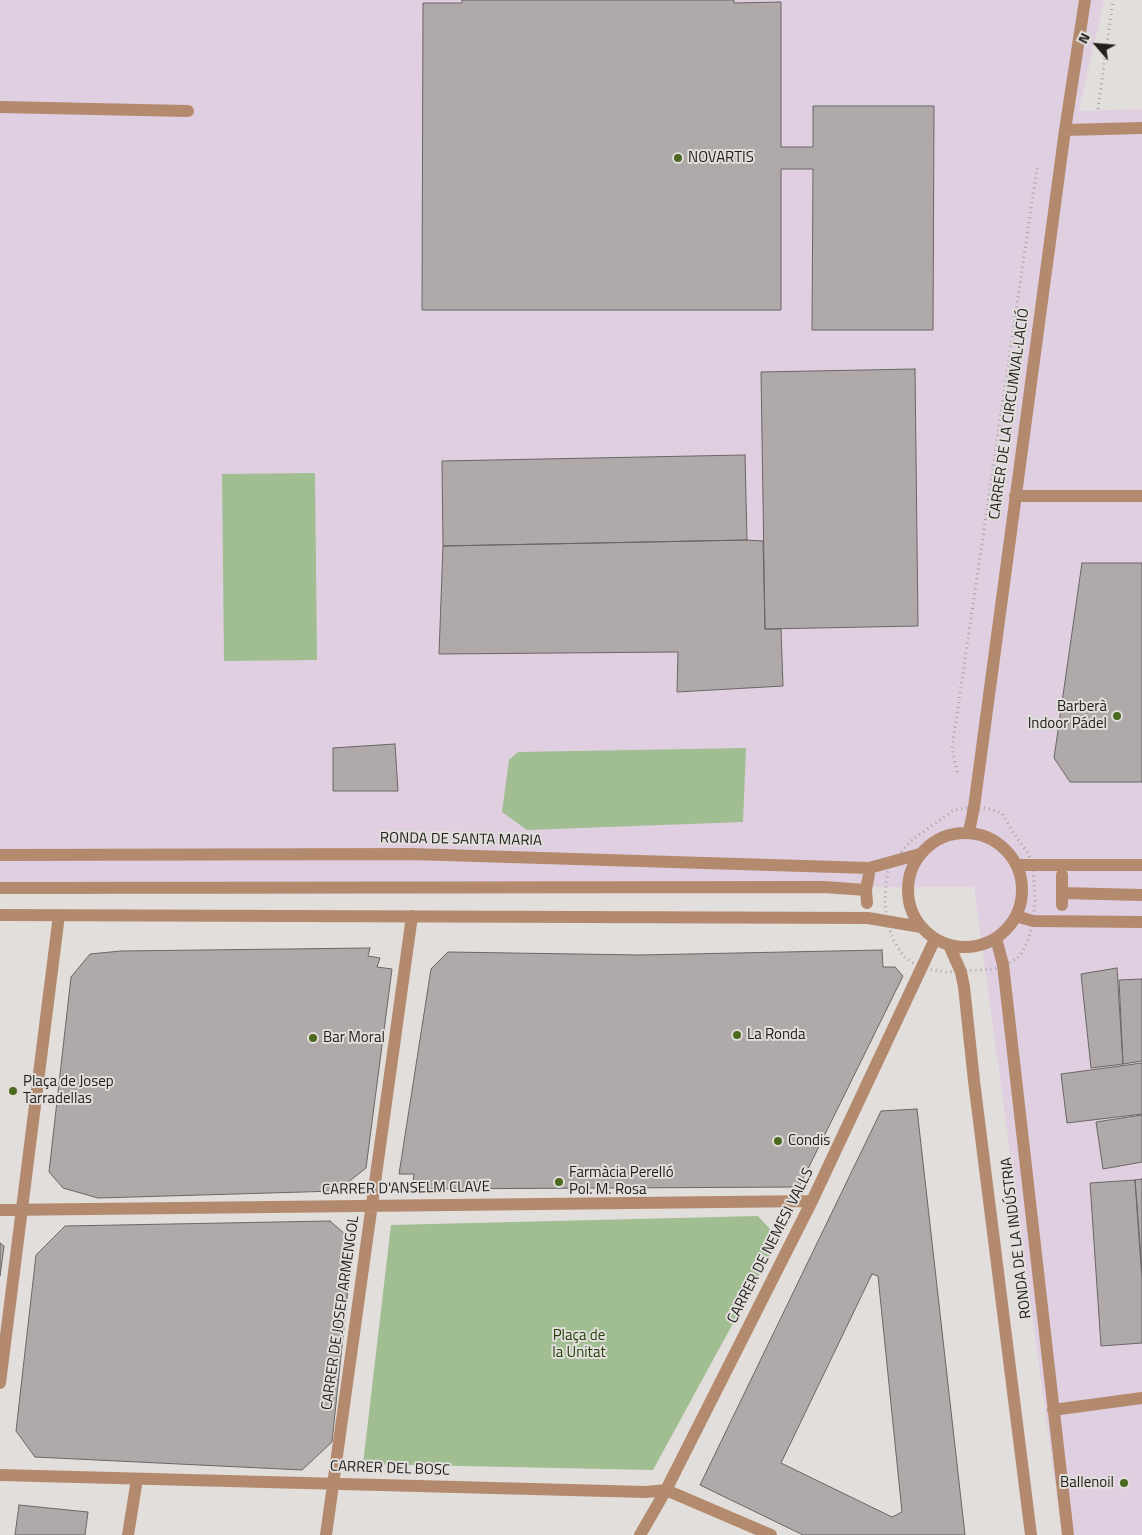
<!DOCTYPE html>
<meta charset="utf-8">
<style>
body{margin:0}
#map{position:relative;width:1142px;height:1535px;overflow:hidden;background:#e1dedb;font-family:"Titillium Web",sans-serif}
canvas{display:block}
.north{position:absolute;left:1072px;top:20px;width:50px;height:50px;-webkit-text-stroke:4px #e1dedb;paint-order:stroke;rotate:297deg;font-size:14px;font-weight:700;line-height:20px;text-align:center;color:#201f1d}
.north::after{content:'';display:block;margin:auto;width:18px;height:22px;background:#201f1d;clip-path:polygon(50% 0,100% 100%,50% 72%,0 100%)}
</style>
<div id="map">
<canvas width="1142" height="1535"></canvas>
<div class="north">N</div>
</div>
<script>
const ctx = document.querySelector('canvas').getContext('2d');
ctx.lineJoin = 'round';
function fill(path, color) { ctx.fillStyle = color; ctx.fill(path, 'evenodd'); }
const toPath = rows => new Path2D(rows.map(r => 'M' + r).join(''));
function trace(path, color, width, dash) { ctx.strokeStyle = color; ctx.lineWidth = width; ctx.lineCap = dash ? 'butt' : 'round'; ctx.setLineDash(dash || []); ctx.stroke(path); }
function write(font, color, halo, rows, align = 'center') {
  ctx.font = font + ' "Titillium Web",sans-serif'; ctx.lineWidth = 4; ctx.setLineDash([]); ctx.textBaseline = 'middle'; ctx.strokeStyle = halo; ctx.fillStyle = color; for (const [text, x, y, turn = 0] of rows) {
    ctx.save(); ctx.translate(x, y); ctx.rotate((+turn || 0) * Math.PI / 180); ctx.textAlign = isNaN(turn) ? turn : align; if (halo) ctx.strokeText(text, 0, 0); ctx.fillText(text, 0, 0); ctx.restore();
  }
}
fill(toPath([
 [0,0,1104,0,1079,111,1142,109,1142,1535,1062,1535,974,887,0,888]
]), '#dfcfe1');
fill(toPath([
 [315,473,317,660,224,661,222,474],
 [746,748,743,822,527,830,502,812,509,760,518,752],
 [758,1216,779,1239,653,1470,363,1464,391,1225]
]), '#a1bd92');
const building = toPath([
 [462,0,734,0,734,3,781,2,781,147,813,147,813,106,934,106,933,330,812,330,813,169,781,169,781,310,422,310,423,3,462,3,462,0],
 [915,369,918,626,765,629,761,372,915,369],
 [745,455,747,540,443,546,442,461,745,455],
 [747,540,763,541,765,629,781,629,783,686,677,692,678,652,439,654,443,546,747,540],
 [1082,563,1142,563,1142,782,1070,782,1054,758,1082,563],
 [395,744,398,791,333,791,333,748,395,744],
 [370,948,368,956,380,958,377,967,392,969,366,1168,337,1191,98,1198,63,1188,49,1172,71,977,90,954,121,951,370,948],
 [882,950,883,967,895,967,903,976,799,1187,412,1189,414,1174,399,1174,431,969,448,952,640,955,882,950],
 [1117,968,1123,1064,1091,1068,1081,974,1117,968],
 [1142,979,1142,1061,1123,1064,1119,980,1142,979],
 [1142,1063,1142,1114,1067,1123,1061,1074,1142,1063],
 [917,1109,965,1535,803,1535,700,1485,881,1111,917,1109],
 [872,1274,878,1276,902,1512,892,1517,781,1463,872,1274],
 [1142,1115,1142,1162,1103,1169,1096,1122,1142,1115],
 [1142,1179,1142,1271,1135,1180,1142,1179],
 [1135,1180,1142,1280,1142,1343,1101,1346,1090,1183,1135,1180],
 [330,1221,353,1241,332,1442,302,1470,35,1457,16,1431,36,1255,65,1226,330,1221],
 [0,1243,4,1246,0,1276,0,1243],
 [19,1505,88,1512,85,1535,15,1535,19,1505]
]);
fill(building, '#afaaa9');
trace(building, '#6b6666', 1);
trace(toPath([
 [1098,109,1113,0],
 [957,772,952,748,1037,168],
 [974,807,990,809,1002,813,1012,831,1028,853,1033,865,1035,901,1033,921,1028,940,1020,956,1011,962,994,969,946,972,921,968,904,957,893,939,887,922,885,902,886,883,888,872,892,862,913,839,954,810,974,807]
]), '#a7a4a2', 3, [1, 4]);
trace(toPath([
 [0,107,188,111],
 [1065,130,1142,128],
 [1015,496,1142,496],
 [969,832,974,807,1065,130,1085,0],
 '908 890a57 57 0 1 1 114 0a57 57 0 1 1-114 0Z',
 [0,855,411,854,869,868,920,854],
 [1016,865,1142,865],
 [1062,875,1062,905],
 [0,888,824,887,866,890,869,874],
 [866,890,867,903],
 [1062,893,1142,895],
 [0,915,868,918,921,927],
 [1016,916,1033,921,1142,922],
 [996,938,1003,965,1068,1535],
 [949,945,961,972,964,987,974,1081,1031,1535],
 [0,1210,812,1201],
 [0,1383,59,915],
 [1053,1410,1142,1398],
 [0,1475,646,1492,666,1490,771,1535],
 [128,1535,137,1479],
 [326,1535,412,916],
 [640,1535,666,1490,812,1201,935,939]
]), '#b48a6f', 12);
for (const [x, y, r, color] of [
 [678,158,5,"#4c6a1f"],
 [1117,716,5,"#4c6a1f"],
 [737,1035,5,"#4c6a1f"],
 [313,1038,5,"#4c6a1f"],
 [13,1091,5,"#4c6a1f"],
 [778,1141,5,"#4c6a1f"],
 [559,1182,5,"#4c6a1f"],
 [1124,1483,5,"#4c6a1f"]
]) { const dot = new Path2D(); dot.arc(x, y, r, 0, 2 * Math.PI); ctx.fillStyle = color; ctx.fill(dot); trace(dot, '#e1dedb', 2); }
write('15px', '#201f1d', '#e1dedb', [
 ["NOVARTIS",688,158],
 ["Barberà",1107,707,"right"],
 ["Indoor Pádel",1107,724,"right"],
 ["La Ronda",747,1035],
 ["Bar Moral",323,1038],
 ["Plaça de Josep",23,1082],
 ["Tarradellas",23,1099],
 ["Condis",788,1141],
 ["Farmàcia Perelló",569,1173],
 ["Pol. M. Rosa",569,1190],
 ["Ballenoil",1114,1483,"right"]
], 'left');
write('15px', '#201f1d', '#e1dedb', [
 ["CARRER DE LA CIRCUMVAL·LACIÓ",1010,414,-82],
 ["RONDA DE SANTA MARIA",461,840,1],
 ["CARRER D'ANSELM CLAVE",406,1189,-1],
 ["RONDA DE LA INDÚSTRIA",1017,1238,-97],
 ["CARRER DE NEMESI VALLS",771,1246,-63],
 ["CARRER DE JOSEP ARMENGOL",341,1313,-82],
 ["CARRER DEL BOSC",390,1469,2]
]);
write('15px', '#234309', '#e1dedb', [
 ["Plaça de",579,1336],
 ["la Unitat",579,1353]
]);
</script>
